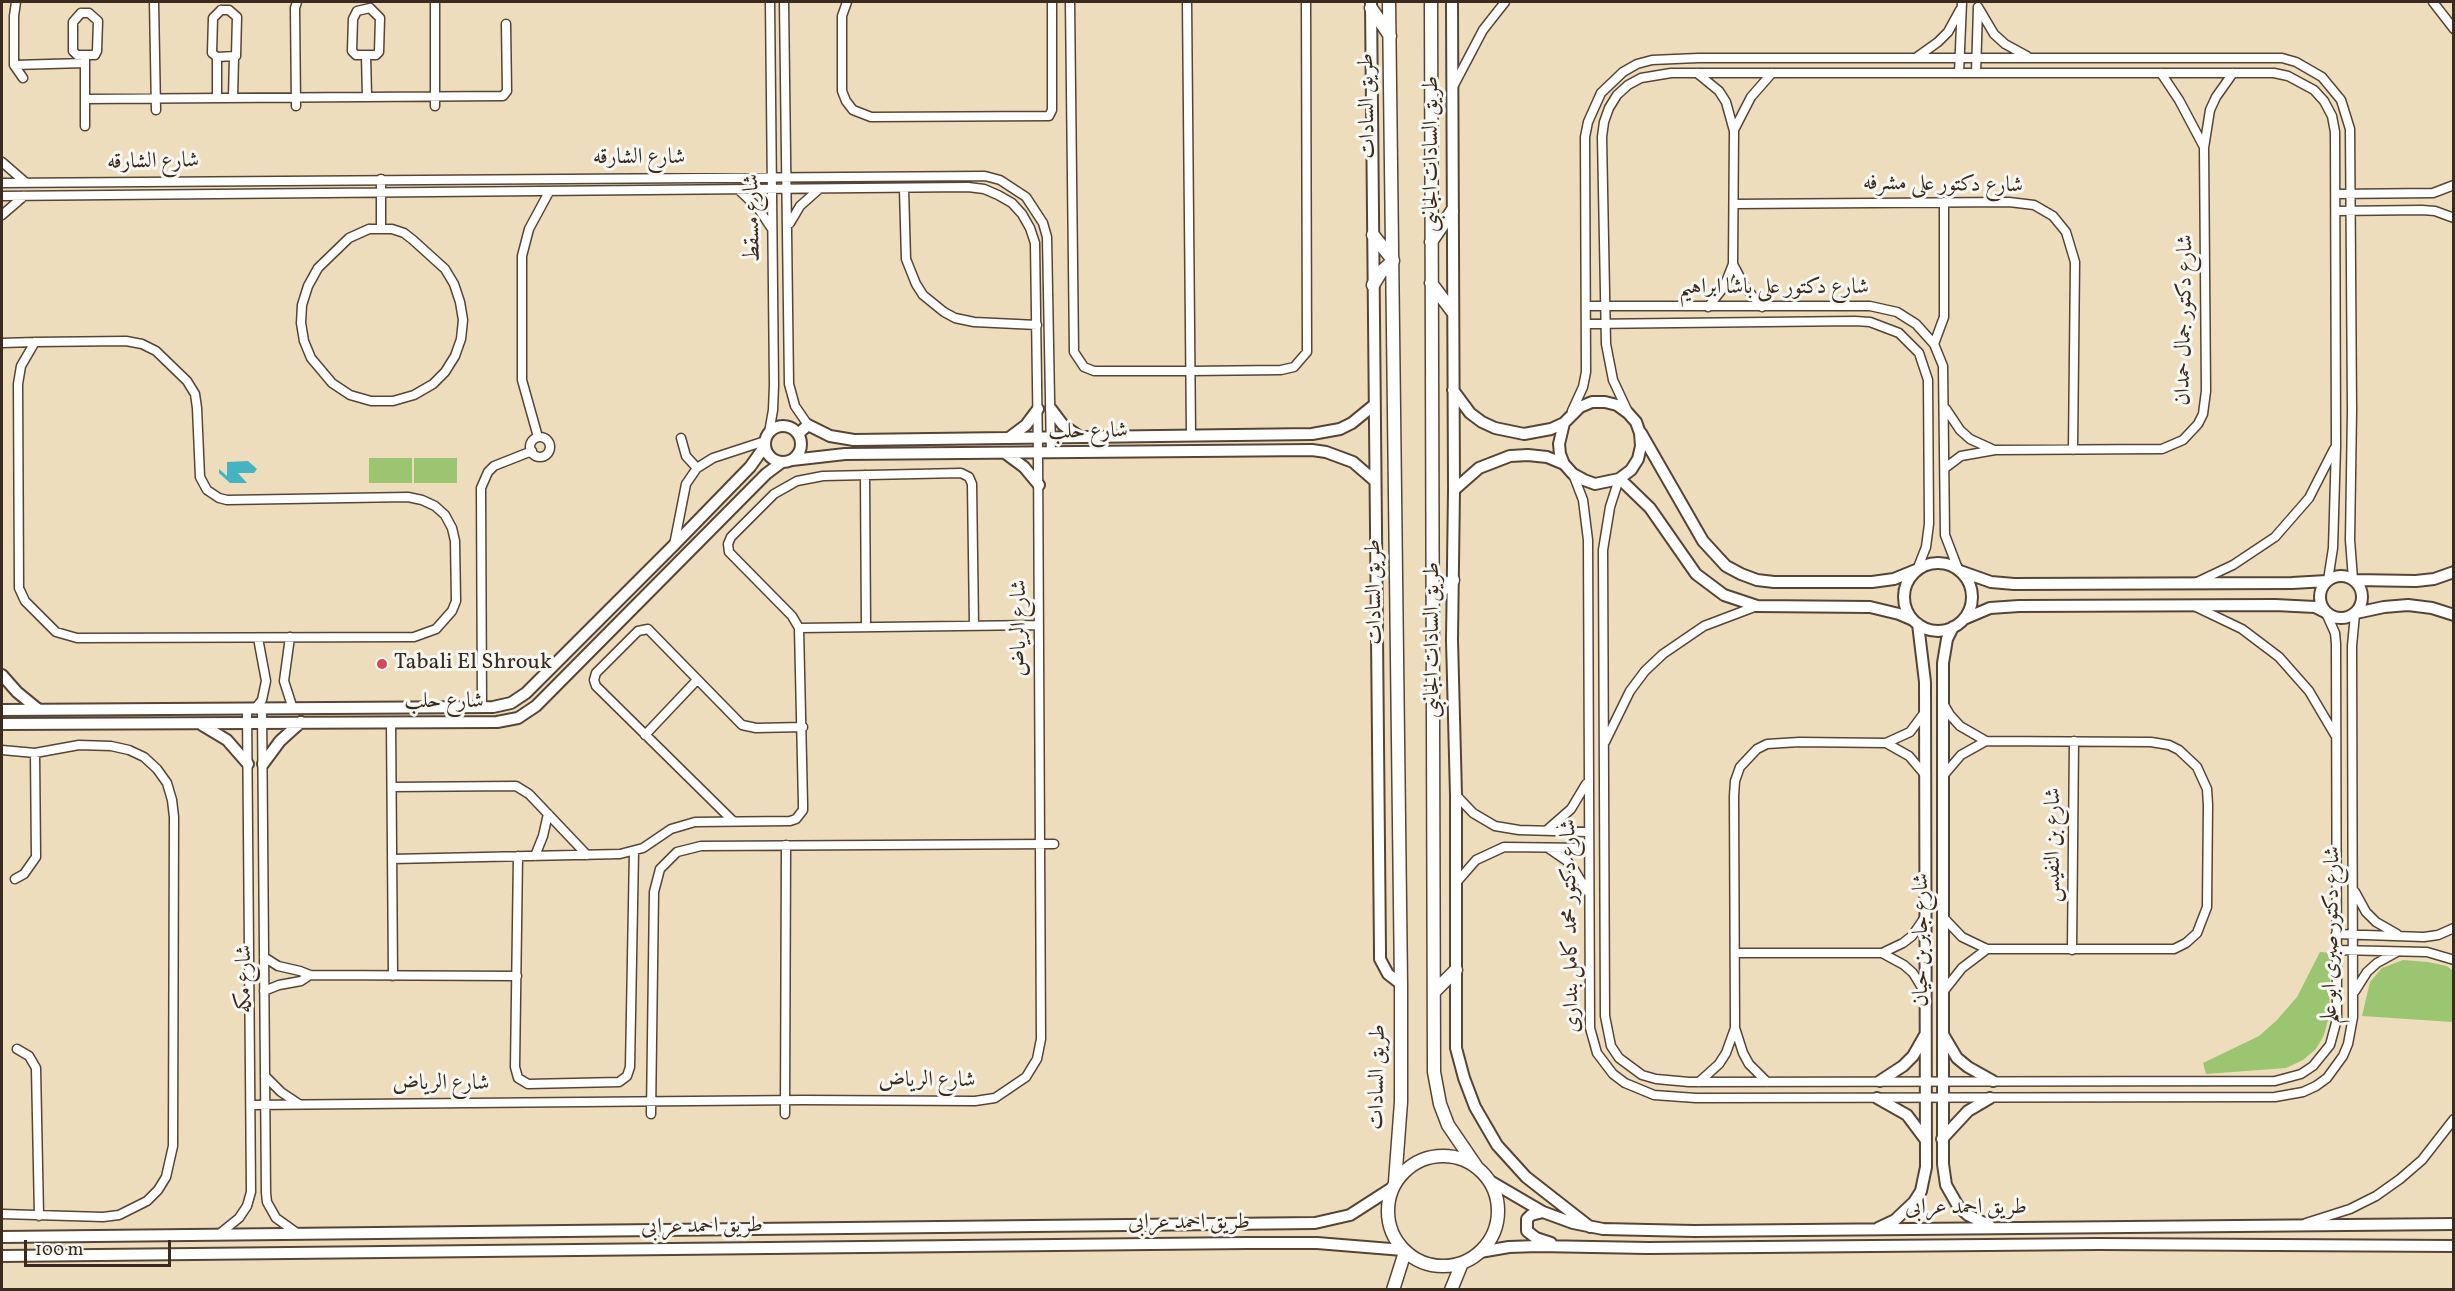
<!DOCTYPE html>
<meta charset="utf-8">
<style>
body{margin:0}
#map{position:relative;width:2455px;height:1291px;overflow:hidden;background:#eeddbc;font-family:Vollkorn,serif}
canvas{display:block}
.frame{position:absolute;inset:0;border:3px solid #3b2a1e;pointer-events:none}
.scale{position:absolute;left:24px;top:1240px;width:147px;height:27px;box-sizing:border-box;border:3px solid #3b2a1e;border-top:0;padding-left:8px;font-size:18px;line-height:21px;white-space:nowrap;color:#3b2a1e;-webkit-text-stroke:4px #f6f6f2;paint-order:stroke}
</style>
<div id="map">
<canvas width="2455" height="1291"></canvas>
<div class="frame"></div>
<div class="scale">100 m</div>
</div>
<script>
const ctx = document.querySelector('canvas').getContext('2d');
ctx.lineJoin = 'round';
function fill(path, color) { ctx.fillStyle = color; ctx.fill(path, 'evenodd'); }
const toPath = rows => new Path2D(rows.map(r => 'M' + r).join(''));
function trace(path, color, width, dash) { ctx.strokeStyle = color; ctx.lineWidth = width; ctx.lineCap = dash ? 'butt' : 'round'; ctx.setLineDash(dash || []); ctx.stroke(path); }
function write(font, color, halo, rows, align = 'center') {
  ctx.font = font + ' Vollkorn,Amiri,serif'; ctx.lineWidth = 6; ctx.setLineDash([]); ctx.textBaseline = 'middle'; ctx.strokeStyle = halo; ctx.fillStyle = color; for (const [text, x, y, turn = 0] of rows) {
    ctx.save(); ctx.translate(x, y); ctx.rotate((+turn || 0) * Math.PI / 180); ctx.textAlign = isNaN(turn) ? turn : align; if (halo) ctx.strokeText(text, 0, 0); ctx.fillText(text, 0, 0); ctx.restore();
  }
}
fill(toPath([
 [369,458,412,458,412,483,369,483],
 [414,458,457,458,457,483,414,483],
 [2320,952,2331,953,2329,1016,2324,1035,2316,1049,2303,1060,2286,1068,2206,1074,2203,1063,2259,1036,2276,1021,2297,997],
 [2403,960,2428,962,2447,966,2453,971,2453,1022,2362,1016,2370,982,2382,968]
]), '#9cc571');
fill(toPath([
 [248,461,257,469,254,473,238,473,247,483,230,483,219,473,219,469,227,476,227,462]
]), '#46b3c2');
const minor = toPath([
 [16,2,14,16,14,65,23,78],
 [154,2,156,110],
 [435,2,435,106],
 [784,2,789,384,795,406,808,425],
 [847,2,842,16,842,91,846,101,853,110,871,117,1049,116,1052,110,1052,2],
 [1070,2,1074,352,1084,367,1094,371,1190,371,1281,370,1294,367,1307,352,1306,2],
 [1187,2,1191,436],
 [2433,2,2454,29],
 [1978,7,1994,34,2005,44,2027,56],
 [370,8,380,18,379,52,376,55,356,55,352,51,353,19,357,11,370,8],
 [221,10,229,10,237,17,236,56,217,57,212,53,213,18,221,10],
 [81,13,89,13,98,21,97,51,95,55,77,55,73,51,73,22,81,13],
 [85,55,85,126],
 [366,55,367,97],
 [217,57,217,98],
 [1917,57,1938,42,1948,32,1960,10],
 [14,65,85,63],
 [1697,73,1719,91,1726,102,1734,131,1733,264,1724,287,1708,307],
 [1959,73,1962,2],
 [1976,73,1978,8],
 [2161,73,2179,100,2204,147],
 [1453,87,1483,30,1505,2],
 [233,98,234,57],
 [85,99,503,96,507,91,506,24],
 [296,106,295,8,297,2],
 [1734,130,1751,97,1772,73],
 [2,162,25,182],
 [2,183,985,176,1000,180,1026,197,1043,223,1047,237,1051,453],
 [904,189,906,259,916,284,923,295,944,312,955,318,974,322,1037,325],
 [740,191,758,208,772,229],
 [2336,194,2433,193,2454,185],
 [2,196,968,187,984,189,998,195,1012,203,1022,214,1030,228,1035,243,1038,453,1041,1039,1037,1059,1026,1077,995,1098,975,1101,803,1100,251,1105],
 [1734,204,2009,202,2034,205,2053,216,2066,232,2075,262,2073,450],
 [2336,211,2422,210,2435,211,2454,218],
 [2,215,24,196],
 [790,223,800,206,818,190],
 [381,228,381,179],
 [369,229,392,229,404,233,413,240,445,269,454,284,460,302,463,320,461,339,455,356,445,372,433,384,414,395,393,401,371,401,350,395,332,383,311,358,304,341,301,323,302,305,308,286,318,268,349,238,369,229],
 [1733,264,1745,287,1762,307],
 [1587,306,1870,306,1897,312,1916,324,1934,344,1943,366,1945,535,1958,569],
 [1587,324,1855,321,1870,322,1899,333,1919,353,1928,380,1929,524,1926,547,1917,570],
 [2,343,35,342,126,341,142,344,156,351,187,381,195,394,197,408,200,477,207,490,219,498,227,500,408,497,422,500,435,506,445,515,452,528,455,541,456,601,452,611,436,629,414,637,77,638,56,632,25,601,19,588,18,384,21,366,35,342],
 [1934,344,1944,317,1944,202],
 [1946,409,1960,430,1970,439,1994,450],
 [1572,411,1583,387,1586,372,1585,137,1588,122,1601,93,1623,72,1637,64,1652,60,1698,58,2282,58,2296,62,2322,77,2341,100,2350,129,2352,411,2350,540,2353,579],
 [1628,412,1613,380,1606,344,1602,137,1604,122,1609,108,1617,95,1628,85,1641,78,1671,73,2274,73,2288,76,2314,90,2324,101,2332,116,2335,132,2336,446,2333,548,2328,580],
 [769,433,773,410,774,385,770,2],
 [538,437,522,380,522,256,529,229,549,192],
 '530 447a10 10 0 1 1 20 0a10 10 0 1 1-20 0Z',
 [681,438,686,456,697,468],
 [1945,468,1961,456,1995,450,2162,449,2183,440,2198,424,2203,414,2206,391,2204,148,2210,110,2216,97,2233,73],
 [1573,474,1583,500,1588,540,1590,1028,1597,1053,1613,1074,1625,1083,1654,1095,1696,1098,2275,1097,2303,1092,2316,1086,2327,1078,2343,1056,2348,1044,2353,1017,2352,646,2355,614],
 [865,475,866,627],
 [1619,479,1610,507,1603,550,1605,1016,1611,1046,1619,1058,1642,1075,1656,1079,1689,1082,2275,1081,2301,1074,2313,1066,2330,1045,2337,1019,2336,644,2335,633,2326,613],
 [674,545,686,484,697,468,713,458,765,441],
 [2197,582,2233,565,2275,537,2309,498,2334,449],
 [2194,606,2242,629,2279,657,2309,691,2335,735],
 [799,628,1039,625],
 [290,637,284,681,293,709],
 [482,707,481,488,488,472,494,466,532,451],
 [255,709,262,700,266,681,258,638],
 [262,709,266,1193,267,1202,276,1218,297,1233],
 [391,722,393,976],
 [645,735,697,680],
 [1605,742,1630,691,1645,671,1663,654,1704,626,1757,606],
 [1886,743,1909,756,1926,776],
 [2,750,35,753,79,745,111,746,129,750,144,757,157,769,167,783,172,800,174,817,173,1146,166,1177,158,1190,147,1201,119,1215,103,1217,2,1214],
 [1943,776,1961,755,1986,741],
 [392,787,516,786,529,794,587,855],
 [1456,795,1473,813,1495,826,1519,830,1588,832],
 [733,821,596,686,594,680,596,673,638,631,648,629,742,725,756,728,803,727],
 [1547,830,1571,809,1586,784],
 [1548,848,1567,861,1575,871,1587,891],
 [518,856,515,1067,518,1078,528,1084,619,1082,627,1076,630,1067,634,851],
 [535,856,543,836,548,814],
 [392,859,620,854,643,848,671,829,695,822,790,821,796,819,803,810,803,804,799,628,792,616,729,552,728,544,731,537,774,494,797,481,823,476,961,473,969,477,972,484,974,625],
 [15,879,24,874,36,857,35,753],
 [1456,883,1476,860,1504,847,1588,848],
 [2355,892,2366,912,2376,922,2397,934],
 [1943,917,1962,937,1987,949,2174,949,2186,943,2197,933,2207,907,2208,805,2207,789,2197,767,2179,750,2169,745,2151,742,1986,741,1960,726,1950,715,1943,703],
 [2336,934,2424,937,2438,935,2454,928],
 [2072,950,2074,741],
 [2336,950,2427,952,2454,960],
 [1735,953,1882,953,1904,965,1913,973,1924,991],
 [1882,953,1903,943,1912,936,1925,917],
 [264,957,278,966,300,971,310,975,517,976],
 [264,991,279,985,301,981,310,975],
 [2355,991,2367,972,2377,963,2397,952],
 [1943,992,1962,968,1987,949],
 [17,1049,29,1056,36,1068,39,1216],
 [265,1076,281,1092,299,1104],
 [1699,1082,1719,1064,1726,1053,1735,1028],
 [1767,1082,1749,1064,1743,1053,1735,1028,1734,796,1735,781,1740,767,1757,749,1767,744,1799,742,1886,743,1910,732,1925,712],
 [651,1114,654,892,660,869,677,852,701,846,1054,844],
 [785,1114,786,845],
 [2306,1223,2350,1209,2376,1196,2400,1179,2422,1160,2454,1119],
 [218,1235,239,1218,247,1206,251,1192,247,709]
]);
const tertiary = toPath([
 [1371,2,1380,951,1380,959,1388,974,1401,984],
 [1452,2,1454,490,1452,640,1456,795,1456,1048,1464,1078,1475,1107,1497,1145,1526,1177,1590,1227],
 [1453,390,1470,413,1482,422,1495,428,1524,434,1551,429,1564,423,1580,407,1592,402,1605,402,1617,405,1628,413,1636,422,1640,433,1641,446,1638,459,1631,470,1619,479,1595,484,1584,480,1573,474,1564,464,1560,454,1559,444,1564,423],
 [1051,409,1063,425,1080,437],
 '765 444a18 18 0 1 1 36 0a18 18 0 1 1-36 0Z',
 [1641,433,1703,541,1726,566,1741,574,1757,580,1774,582,1872,582,1894,579,1916,570],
 [798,434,808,425,830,436,854,440,1312,434,1340,429,1352,423,1374,405],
 [1010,437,1026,425,1038,409],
 [1005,453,1024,467,1039,485],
 [792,460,845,454,1312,450,1326,452,1353,462,1375,481],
 [1620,479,1650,508,1696,574,1724,595,1757,606,1870,607,1899,614,1913,620],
 [1454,490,1479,468,1510,456,1528,455,1547,457,1564,464],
 '1904 597a34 34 0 1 1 68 0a34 34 0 1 1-68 0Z',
 [1960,571,1991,582,2014,584,2292,583,2327,581],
 '2320 597a21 21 0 1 1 42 0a21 21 0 1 1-42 0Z',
 [2354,580,2416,581,2434,579,2454,572],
 [2356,613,2384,607,2408,605,2432,608,2454,615],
 [1964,619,1990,608,2019,606,2275,605,2315,607,2325,612],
 [1953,627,1947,639,1943,663,1943,1164,1946,1185,1958,1206,1968,1215,1990,1226],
 [2,675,17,692,39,710],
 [2,710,493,707,511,703,526,693,674,545,750,467,765,446],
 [2,724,497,722,518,718,536,706,766,474,782,462],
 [202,725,227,740,248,764],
 [263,764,280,741,301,722],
 [1944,1036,1957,1058,1968,1067,1993,1081],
 [1880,1081,1903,1066,1913,1056,1925,1035],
 [1877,1098,1907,1115,1925,1139],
 [1942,1139,1968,1111,1990,1098],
 [1490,1181,1543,1212,1573,1223,1603,1229,1694,1231,2454,1224],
 [1543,1212,1531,1215,1527,1219,1527,1231,1536,1238,1551,1243],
 [1878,1228,1895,1220,1914,1202,1921,1191,1926,1167,1925,682,1918,624],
 [2,1237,1315,1223,1350,1215,1392,1188],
 [1480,1252,1509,1247,1538,1246,1648,1248,2098,1244,2454,1246],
 [2,1256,1247,1243,1317,1243,1403,1250]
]);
const secondary = toPath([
 [1389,2,1401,984,1401,1102,1395,1182],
 [1431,2,1434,1072,1440,1104,1448,1125,1476,1166],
 [1371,8,1390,36],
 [1373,235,1393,260],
 [1431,242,1452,211],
 [1431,283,1452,311],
 [1373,285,1381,272,1393,261],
 [1433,599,1453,580],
 [1434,992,1456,970],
 '1388 1211a55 55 0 1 1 110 0a55 55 0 1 1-110 0Z',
 [1393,1290,1405,1252],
 [1451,1290,1462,1263]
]);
trace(minor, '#564536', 11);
trace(tertiary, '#564536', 14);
trace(secondary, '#564536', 15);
trace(minor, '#fff', 8);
trace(tertiary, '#fff', 10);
trace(secondary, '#fff', 12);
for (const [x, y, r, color] of [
 [382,664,6,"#d1495b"]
]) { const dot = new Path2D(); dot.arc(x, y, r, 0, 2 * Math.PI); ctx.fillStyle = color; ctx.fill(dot); trace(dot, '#f6f6f2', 2); }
write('22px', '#3b2a1e', '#f6f6f2', [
 ["طريق السادات",1369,106,-91],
 ["طريق السادات الجانبى",1433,154,-90],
 ["شارع الشارقه",639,159],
 ["شارع الشارقه",153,163,-1],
 ["شارع دكتور على مشرفه",1943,186,1],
 ["شارع مسقط",754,218,-91],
 ["شارع دكتور على باشا ابراهيم",1774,289],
 ["شارع دكتور جمال حمدان",2186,320,-89],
 ["شارع حلب",1088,433,-1],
 ["طريق السادات",1376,592,-91],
 ["شارع الرياض",1021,628,-90],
 ["طريق السادات الجانبى",1434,640,-90],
 ["شارع حلب",444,703],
 ["شارع بن النفيس",2055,845,-90],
 ["شارع دكتور محمد كامل بندارى",1572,926,-91],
 ["شارع دكتور صبرى ابو علم",2333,935,-89],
 ["شارع جابر بن حيان",1923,940,-90],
 ["شارع مكه",246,979,-90],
 ["طريق السادات",1379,1077,-89],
 ["شارع الرياض",927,1082],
 ["شارع الرياض",441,1085],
 ["طريق احمد عرابى",1966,1209],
 ["طريق احمد عرابى",1189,1224],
 ["طريق احمد عرابى",702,1228,-1]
]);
write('22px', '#3b2a1e', '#f6f6f2', [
 ["Tabali El Shrouk",394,664]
], 'left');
</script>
